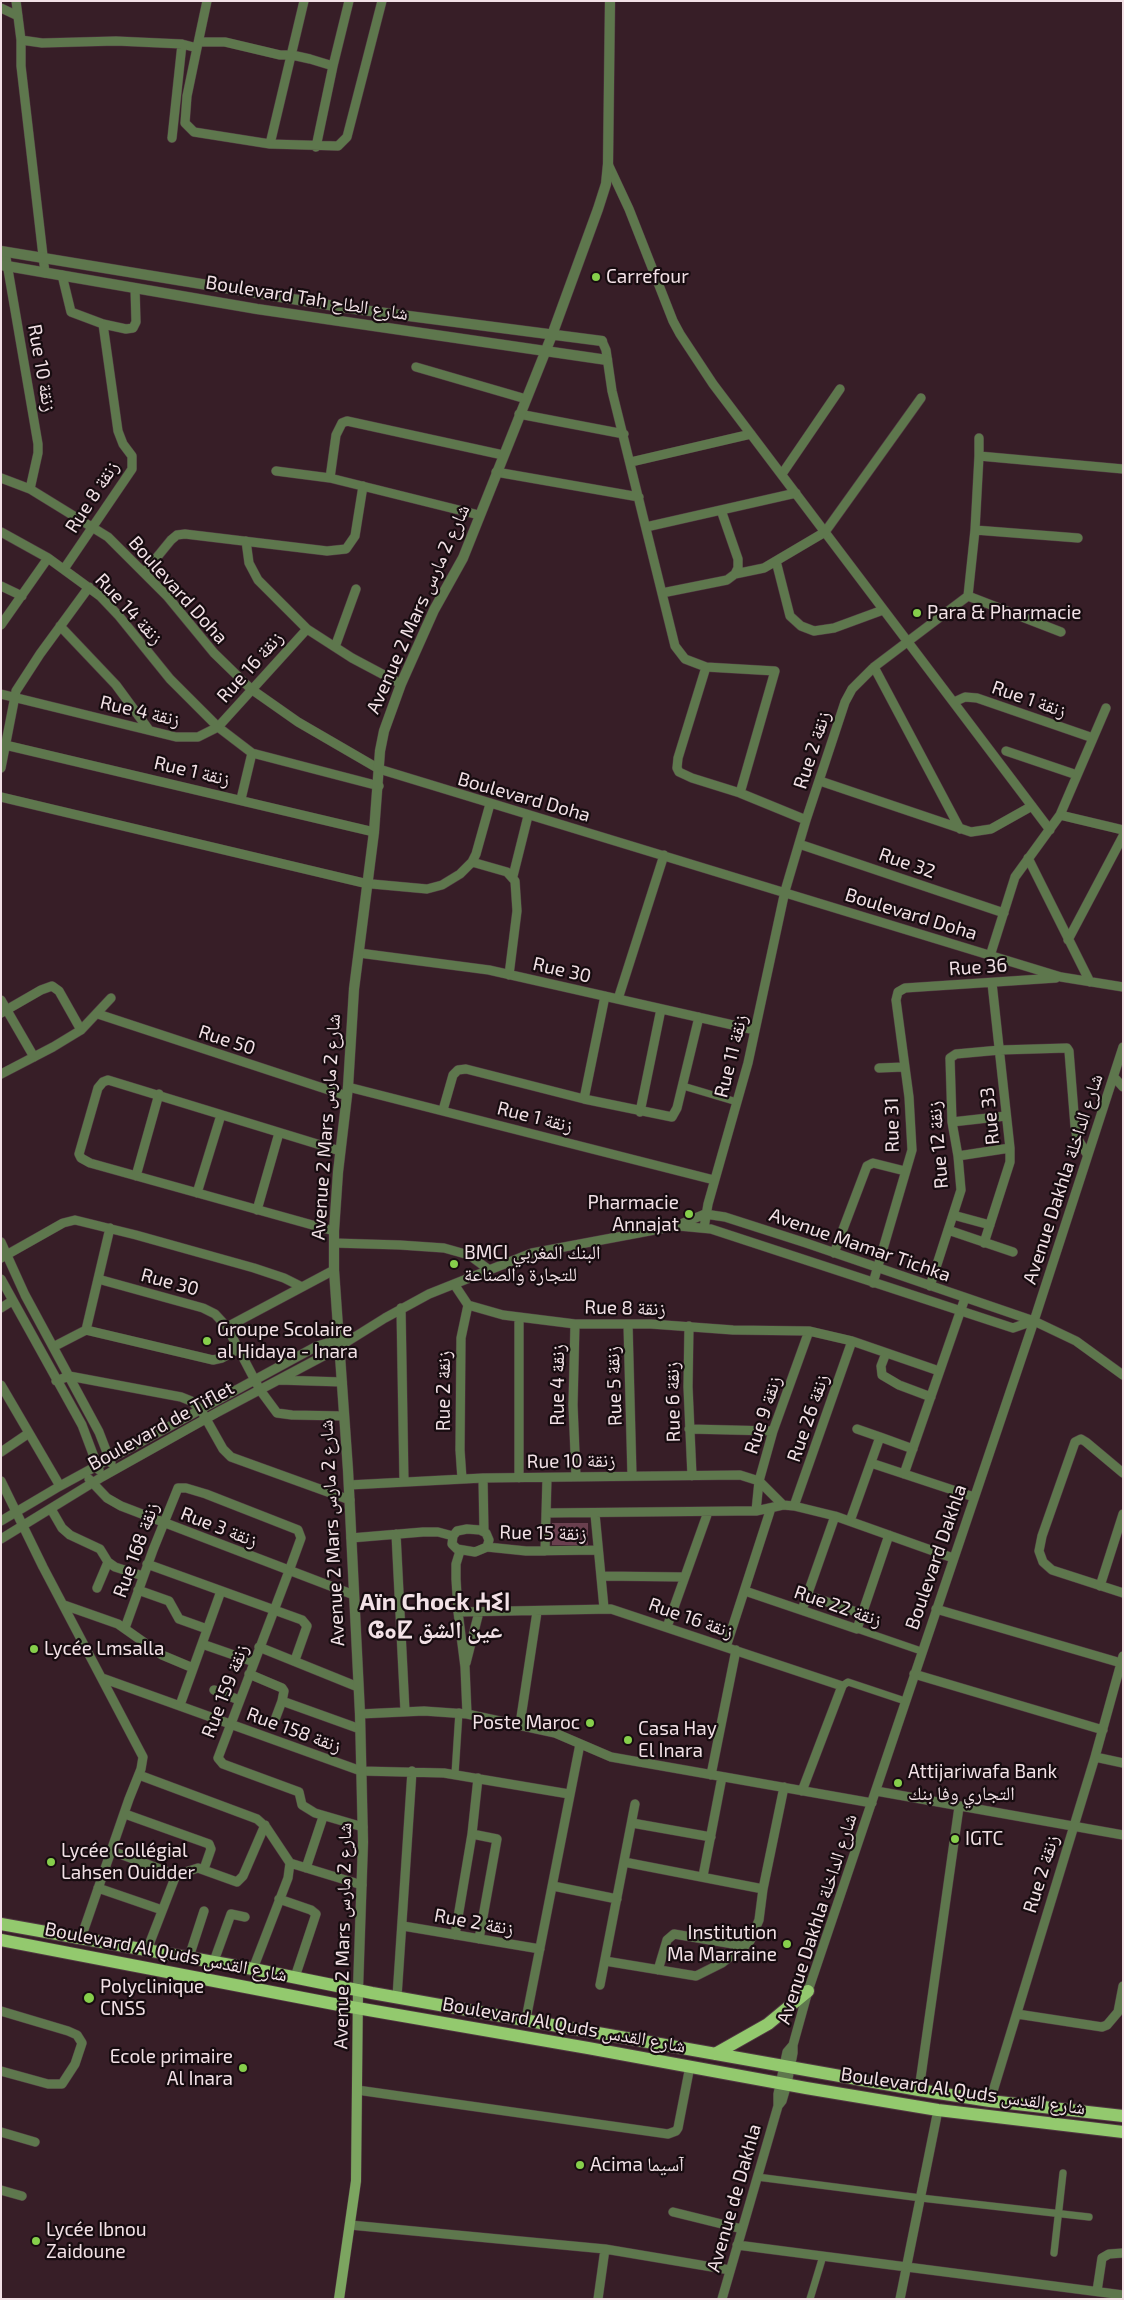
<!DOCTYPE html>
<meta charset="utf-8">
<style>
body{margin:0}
#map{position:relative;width:1124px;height:2300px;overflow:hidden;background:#371e27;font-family:"Exo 2",sans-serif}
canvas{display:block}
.frame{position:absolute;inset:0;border:2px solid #f2e1e6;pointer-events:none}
</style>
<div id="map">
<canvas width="1124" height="2300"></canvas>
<div class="frame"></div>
</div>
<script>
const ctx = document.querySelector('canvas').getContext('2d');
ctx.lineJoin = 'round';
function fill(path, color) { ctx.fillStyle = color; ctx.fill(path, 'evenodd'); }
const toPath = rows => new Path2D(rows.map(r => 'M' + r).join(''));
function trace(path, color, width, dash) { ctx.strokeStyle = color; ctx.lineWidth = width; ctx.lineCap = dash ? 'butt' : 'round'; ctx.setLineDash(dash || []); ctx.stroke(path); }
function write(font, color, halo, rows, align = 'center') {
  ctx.font = font + ' "Exo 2","Noto Naskh Arabic","Noto Sans Tifinagh",sans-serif'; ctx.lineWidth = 4.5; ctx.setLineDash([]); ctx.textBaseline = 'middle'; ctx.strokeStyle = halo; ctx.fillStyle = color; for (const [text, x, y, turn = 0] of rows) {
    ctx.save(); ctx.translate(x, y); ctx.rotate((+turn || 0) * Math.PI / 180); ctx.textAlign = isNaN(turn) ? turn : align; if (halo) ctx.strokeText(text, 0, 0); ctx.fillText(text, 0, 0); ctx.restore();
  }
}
fill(toPath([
 [552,1523,588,1523,588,1545,552,1545]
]), '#6a404f');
const pedestrian = toPath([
 [683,1086,737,1102],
 [857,1629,921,1651],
 [842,1686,848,1682,905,1701],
 [455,1774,459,1712],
 [757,2177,921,2198,1089,2217],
 [1054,2253,1063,2173],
 [810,2299,823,2256]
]);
const minor = toPath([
 [16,1,21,40,21,66,45,273],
 [1,8,18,16],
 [21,40,42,43,116,41,182,44,197,48,207,1],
 [199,42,225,42,280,55,292,55,310,59,333,66,316,147],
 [197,48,187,96,185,123,194,132,270,144,338,146,347,137,382,1],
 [333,66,349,1],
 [172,138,182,44],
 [270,144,304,1],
 [608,164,629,209,673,321,680,334,713,384,1050,830],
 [5,252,38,444,38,453,30,489],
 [62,275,71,312,103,324,126,329,133,328,136,322,135,288],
 [602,341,606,350,612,391,675,646,685,659,706,667,775,671,740,793],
 [416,367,526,399],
 [519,414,624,434],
 [979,438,979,456],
 [631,462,751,434],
 [276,471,330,478,479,515],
 [496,472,639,497],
 [782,474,840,389],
 [1,478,30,489,108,537,167,596,214,653,251,689,298,722,379,769,1061,977,1123,987],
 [330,478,336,435,342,423,347,421,503,455],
 [646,527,796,493],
 [975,530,1078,538],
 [1,532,48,558,100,596,119,616,170,679,218,727,307,629],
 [246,541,249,563,258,580,307,629,352,658,401,684],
 [776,561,790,616,801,626,814,631,834,628,883,610],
 [64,569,132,469,132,456,123,444,118,431,103,324],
 [144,573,171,540,177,535,185,534,327,551,346,549,355,536,363,486],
 [735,574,764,568,825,532,921,398],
 [1,586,22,596],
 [662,593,727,580,735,574,738,568,738,559,721,510],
 [968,596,1061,632],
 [1,625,48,558],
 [60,626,116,685,149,730],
 [335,647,356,589],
 [706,667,678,758,677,768,679,772,692,778,740,793,806,820],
 [874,667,960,829],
 [1,694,176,737,198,737,218,727,252,753,379,786],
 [954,702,965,697,977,698,1093,738],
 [1,744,374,832],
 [1006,751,1077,775],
 [1,768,16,691,40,654,89,587],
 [820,781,971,832,991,829,1032,806],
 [1,797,368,884],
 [241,799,252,753],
 [1060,815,1123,830],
 [799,844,1004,913],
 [1028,858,1090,982],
 [472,862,507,872,515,881,517,911,509,975],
 [513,876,528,816],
 [372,884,427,889,442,885,460,874,472,862,476,854,490,804],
 [1068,940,1123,836],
 [359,953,489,970,755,1030],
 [990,956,1015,877,1060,815,1106,708],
 [618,999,664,855],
 [1,1000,34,1057],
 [1,1013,41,990,52,986,59,991,81,1030],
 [98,1014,347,1096],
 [879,1068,904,1067],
 [1,1074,53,1047,81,1030,111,998],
 [1114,1077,1123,1087],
 [348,1087,714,1180],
 [584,1099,605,996],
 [443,1110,453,1075,458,1070,466,1069,584,1099,672,1117,677,1108,699,1017],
 [640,1112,661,1009],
 [952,1122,1006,1116],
 [958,1156,1010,1148],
 [136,1176,159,1094],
 [197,1193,221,1115],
 [257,1210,279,1133],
 [953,1215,990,1225],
 [679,1226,711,1229,1013,1328,1033,1321],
 [704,1228,708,1204,748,1063,785,891,806,820,845,702,852,689,874,667,968,596,975,530,979,456,1123,469],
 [948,1230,1013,1252],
 [334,1231,90,1163,81,1158,79,1154,98,1088,103,1082,108,1080,340,1151],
 [1,1242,25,1295,99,1432,111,1463],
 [334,1243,400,1245,444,1248,469,1255,488,1269],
 [984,1243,1010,1162,1010,1148,992,983],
 [834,1253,867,1166,873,1163,905,1171],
 [1,1258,63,1223,75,1220,136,1235,254,1268,284,1278,302,1287],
 [1,1279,82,1425,99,1470],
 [98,1279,203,1308,215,1314,227,1327,260,1390,277,1413,292,1415,344,1416],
 [873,1283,912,1150,909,1097,896,1000,898,992,905,988,1056,978],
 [454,1284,468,1305,503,1315,575,1324,651,1324,733,1330,809,1331,852,1341,939,1371],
 [930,1286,961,1190,958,1156,952,1122,950,1058,956,1054,1000,1050,1067,1048,1069,1051,1075,1126,1077,1138,1087,1154],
 [1,1308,12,1301],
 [401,1308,404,1482],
 [519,1318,519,1478],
 [575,1324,573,1405,576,1477],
 [628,1324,632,1476],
 [689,1326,688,1387,692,1476],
 [227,1327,334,1270],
 [86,1330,213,1360,222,1358,238,1349],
 [86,1330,110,1228],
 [53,1347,86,1330],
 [886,1353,881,1366,882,1375,899,1385,931,1397],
 [279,1380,342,1382],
 [56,1381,69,1376,181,1397,191,1401,201,1410,223,1449,231,1457,350,1500],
 [1,1385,60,1486],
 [689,1429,773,1431],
 [857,1429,880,1437],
 [1,1452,29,1433],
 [871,1463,974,1497],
 [1123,1473,1086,1442,1081,1439,1075,1442,1042,1536,1039,1551,1043,1562,1052,1570,1123,1593],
 [904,1474,965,1298],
 [483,1478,484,1532],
 [89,1479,107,1498,121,1506,354,1595],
 [462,1479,460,1450,461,1338,468,1305],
 [1,1481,43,1567,143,1757,141,1769,129,1799,81,1938],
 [349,1485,483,1478,740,1475,759,1481,783,1505],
 [794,1506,852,1341],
 [51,1509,62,1528,70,1535,100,1549,108,1562,115,1567,143,1576],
 [756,1511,759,1481,773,1431,809,1331],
 [546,1513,737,1511,756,1511,783,1505,794,1506,835,1516,953,1558],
 [595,1514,604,1608],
 [1,1521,60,1486,317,1346,344,1338],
 [850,1521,880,1437,913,1449],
 [467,1529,480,1530,486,1533,489,1540,487,1547,475,1552,457,1549,452,1544,453,1536,457,1531,467,1529],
 [396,1534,405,1711],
 [351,1538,423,1532,438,1532,453,1536],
 [1,1539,102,1477,218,1412,329,1353,385,1318,429,1294,532,1253,676,1226,705,1214,725,1217,806,1243,1034,1321,1076,1341,1123,1375],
 [487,1547,526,1551,598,1550],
 [460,1551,456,1564,456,1579,458,1612,465,1667,467,1714],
 [545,1551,547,1478],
 [147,1564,302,1620,307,1626,295,1660],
 [601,1576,684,1577],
 [1100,1586,1123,1514],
 [97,1588,108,1562],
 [138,1590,169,1601,179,1619,207,1629],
 [745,1591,857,1629,889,1535],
 [807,1595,862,1614],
 [64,1605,118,1624,162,1655,193,1668],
 [936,1609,1121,1663],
 [802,1610,835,1516],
 [458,1612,611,1609,842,1686,802,1791],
 [667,1627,708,1512],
 [125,1628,153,1550,178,1488,186,1488,206,1494,298,1530,301,1538,289,1571,218,1758,223,1764,299,1792,302,1805,315,1813,363,1827],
 [202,1644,254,1662],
 [259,1647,358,1687],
 [726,1647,771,1508],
 [466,1663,479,1612],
 [249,1674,282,1688,284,1691,282,1701,360,1729],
 [914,1674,1103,1730],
 [102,1678,361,1771,444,1773,569,1794],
 [214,1690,239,1700],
 [180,1705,221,1591],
 [360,1714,424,1711,467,1714,555,1733,611,1757,872,1803],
 [276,1717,282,1701],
 [520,1724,537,1612],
 [1095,1757,1123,1763],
 [139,1775,257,1819,266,1827,290,1863,362,1885],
 [711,1775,736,1650],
 [876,1791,1123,1835],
 [125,1814,209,1844,211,1849,204,1869],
 [632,1823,711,1837],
 [472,1834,497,1839,479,1939],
 [112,1851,176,1875,198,1868,237,1882,243,1876,265,1825],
 [624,1862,763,1889],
 [306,1868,323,1817],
 [703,1876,722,1777],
 [553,1886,617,1899],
 [98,1888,162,1910],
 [279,1899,311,1910,316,1914,295,1977],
 [403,1926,540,1949],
 [455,1935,472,1834,478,1778],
 [147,1950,176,1875],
 [189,1957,204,1911],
 [214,1961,231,1914,245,1917],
 [605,1961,696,1976,722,1963,750,1941,759,1920,763,1889,784,1787],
 [253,1969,288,1878,290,1863],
 [658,1970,667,1940,674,1934,745,1946],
 [600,1985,635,1804],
 [397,1997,412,1771],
 [1,2011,68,2031,77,2035,82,2043,75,2064,62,2084,48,2084,1,2071],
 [1017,2014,1102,2027,1107,2025,1118,2012,1123,1986],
 [526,2019,580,1744],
 [357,2090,668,2134,676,2131,678,2128,690,2066],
 [919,2090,959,1807],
 [990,2101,1095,1757,1123,1656],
 [778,2106,782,2101,787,2084,793,2053,793,2045],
 [1,2132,35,2142],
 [1,2190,22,2196],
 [673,2212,742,2229],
 [350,2225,605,2249,730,2270],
 [737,2245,1123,2295],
 [1097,2291,1102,2258,1109,2254,1123,2253],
 [598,2299,605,2249],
 [722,2299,778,2106,778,2094,787,2052,793,2045,808,1991,1034,1321,1123,1047],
 [900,2299,938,2110]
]);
const tertiary = toPath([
 [1,251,347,308,602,341],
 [1,265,257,309,607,360],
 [358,1989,363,1842,360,1714,348,1470,334,1270,334,1231,338,1172,348,1087,354,989,374,832,380,751,384,731,401,684,434,610,463,558,552,335,598,209,606,184,608,164,610,1]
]);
const secondary = toPath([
 [339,2299,356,2181,358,1989]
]);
const primary = toPath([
 [1,1924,253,1969,372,1993,919,2090,990,2101,1123,2116],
 [1,1940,334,2004,588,2048,806,2088,938,2110,1123,2132],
 [715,2054,768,2024,808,1991]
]);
trace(pedestrian, '#513942', 8);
trace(minor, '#513942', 10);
trace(tertiary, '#513942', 11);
trace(secondary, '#513942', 11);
trace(primary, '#513942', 14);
trace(pedestrian, '#5e774d', 7);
trace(minor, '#5e774d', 9);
trace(tertiary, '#5e774d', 10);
trace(secondary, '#7ca560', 10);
trace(primary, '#93c96e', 12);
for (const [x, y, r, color] of [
 [596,277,5,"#86cf4b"],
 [917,613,5,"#86cf4b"],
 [689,1214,5,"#86cf4b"],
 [454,1264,5,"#86cf4b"],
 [207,1341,5,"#86cf4b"],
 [34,1649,5,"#86cf4b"],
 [590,1723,5,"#86cf4b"],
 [628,1740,5,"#86cf4b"],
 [898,1783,5,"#86cf4b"],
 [955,1839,5,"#86cf4b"],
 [51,1862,5,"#86cf4b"],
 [787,1944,5,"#86cf4b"],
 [89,1998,6,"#86cf4b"],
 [243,2068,5,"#86cf4b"],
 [580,2165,5,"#86cf4b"],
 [36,2241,5,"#86cf4b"]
]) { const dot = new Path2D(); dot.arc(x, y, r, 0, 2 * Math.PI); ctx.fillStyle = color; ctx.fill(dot); trace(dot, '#170c10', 2); }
write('19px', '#f2e1e6', '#170c10', [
 ["Carrefour",606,277],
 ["Para & Pharmacie",927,613],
 ["Pharmacie",679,1203,"right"],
 ["Annajat",679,1225,"right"],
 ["BMCI البنك المغربي",464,1253],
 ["للتجارة والصناعة",464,1275],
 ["Groupe Scolaire",217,1330],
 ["al Hidaya - Inara",217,1352],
 ["Lycée Lmsalla",44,1649],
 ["Poste Maroc",580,1723,"right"],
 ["Casa Hay",638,1729],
 ["El Inara",638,1751],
 ["Attijariwafa Bank",908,1772],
 ["التجاري وفا بنك",908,1794],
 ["IGTC",965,1839],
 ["Lycée Collégial",61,1851],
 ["Lahsen Ouidder",61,1873],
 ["Institution",777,1933,"right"],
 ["Ma Marraine",777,1955,"right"],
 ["Polyclinique",100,1987],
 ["CNSS",100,2009],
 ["Ecole primaire",233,2057,"right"],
 ["Al Inara",233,2079,"right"],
 ["Acima آسيما",590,2165],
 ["Lycée Ibnou",46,2230],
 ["Zaidoune",46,2252]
], 'left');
write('19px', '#f2e1e6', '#170c10', [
 ["Boulevard Tah شارع الطاح",307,298,9],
 ["Rue 10 زنقة",42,368,80],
 ["Rue 8 زنقة",92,497,-57],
 ["Boulevard Doha",178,590,48],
 ["Rue 14 زنقة",129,609,47],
 ["Avenue 2 Mars شارع 2 مارس",418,609,-66],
 ["Rue 16 زنقة",250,667,-48],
 ["Rue 1 زنقة",1029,699,19],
 ["Rue 4 زنقة",140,711,13],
 ["Rue 2 زنقة",812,750,-72],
 ["Rue 1 زنقة",192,771,13],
 ["Boulevard Doha",524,797,16],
 ["Rue 32",907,863,19],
 ["Boulevard Doha",911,914,17],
 ["Rue 36",978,967,-4],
 ["Rue 30",562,970,13],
 ["Rue 50",227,1040,18],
 ["Rue 11 زنقة",731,1056,-76],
 ["Rue 33",990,1116,-96],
 ["Rue 1 زنقة",535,1117,14],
 ["Rue 31",892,1125,-91],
 ["Avenue 2 Mars شارع 2 مارس",326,1127,-86],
 ["Rue 12 زنقة",938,1145,-95],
 ["Avenue Dakhla شارع الداخلة",1063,1179,-72],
 ["Avenue Mamar Tichka",860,1245,19],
 ["Rue 30",170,1282,15],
 ["Rue 8 زنقة",625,1308,1],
 ["Rue 4 زنقة",558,1385,-90],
 ["Rue 5 زنقة",614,1386,-92],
 ["Rue 2 زنقة",444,1391,-90],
 ["Rue 6 زنقة",673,1402,-91],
 ["Rue 9 زنقة",763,1415,-72],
 ["Rue 26 زنقة",808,1418,-71],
 ["Boulevard de Tiflet",161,1426,-29],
 ["Rue 10 زنقة",571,1461,-1],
 ["Rue 3 زنقة",219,1527,21],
 ["Avenue 2 Mars شارع 2 مارس",332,1533,-93],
 ["Rue 15 زنقة",543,1533,1],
 ["Rue 168 زنقة",136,1550,-70],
 ["Boulevard Dakhla",936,1557,-71],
 ["Rue 22 زنقة",838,1606,19],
 ["Rue 16 زنقة",691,1618,19],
 ["Rue 159 زنقة",225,1691,-69],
 ["Rue 158 زنقة",294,1730,20],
 ["Rue 2 زنقة",1041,1874,-73],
 ["Avenue Dakhla شارع الداخلة",817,1919,-72],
 ["Rue 2 زنقة",474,1922,10],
 ["Avenue 2 Mars شارع 2 مارس",343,1936,-89],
 ["Boulevard Al Quds شارع القدس",166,1952,11],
 ["Boulevard Al Quds شارع القدس",564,2025,10],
 ["Boulevard Al Quds شارع القدس",963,2091,8],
 ["Avenue de Dakhla",734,2198,-74]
]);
write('bold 24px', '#f2e1e6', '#170c10', [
 ["Aïn Chock ⵄⵉⵏ",435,1602],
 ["ⵛⴰⵇ عين الشق",435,1630]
]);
</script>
